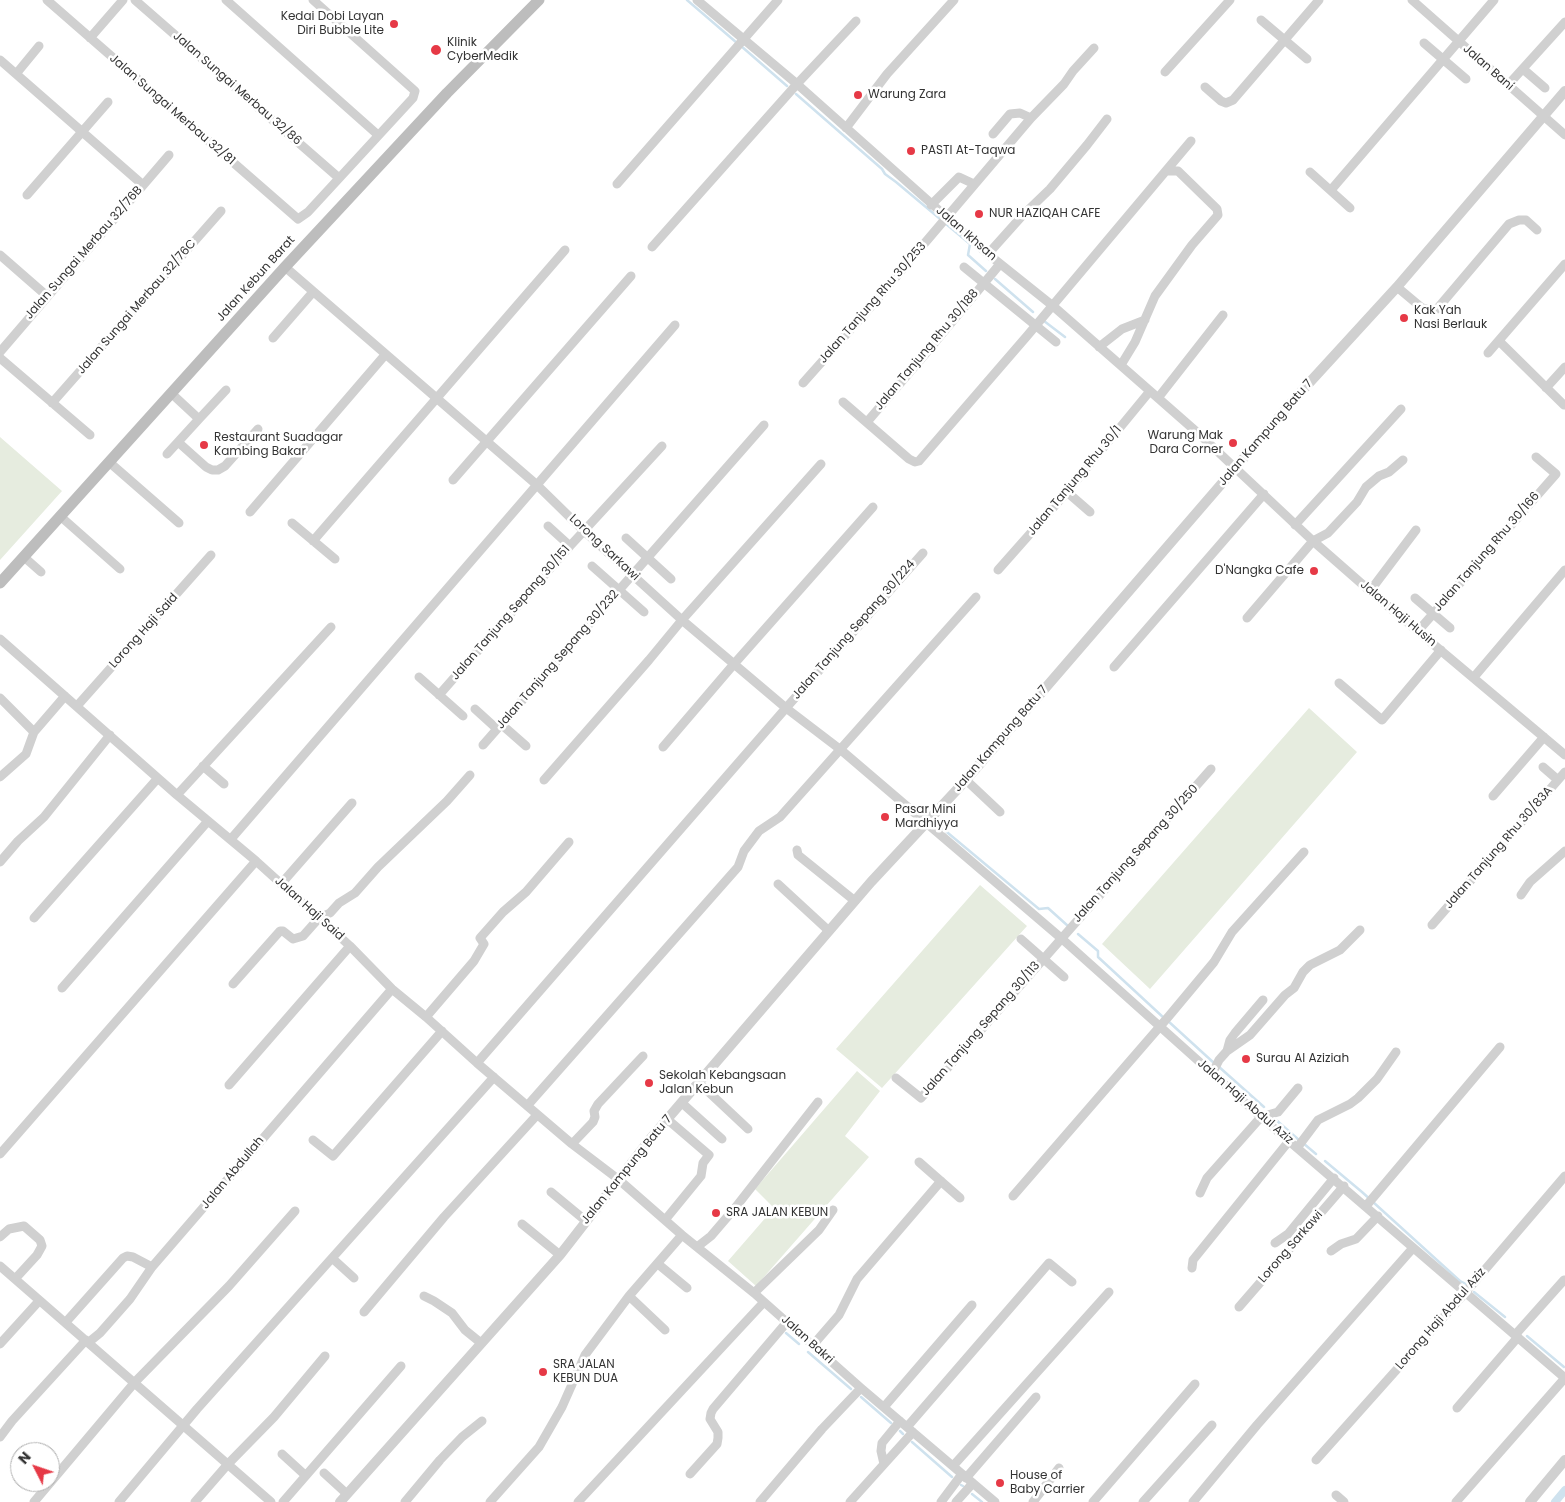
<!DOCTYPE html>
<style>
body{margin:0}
#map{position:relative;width:1565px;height:1502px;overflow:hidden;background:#fff;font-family:Poppins,sans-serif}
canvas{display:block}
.north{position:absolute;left:10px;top:1442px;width:50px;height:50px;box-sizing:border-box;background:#fff;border:1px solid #adadad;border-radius:50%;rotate:311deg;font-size:14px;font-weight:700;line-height:20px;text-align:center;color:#333}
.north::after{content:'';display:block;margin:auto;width:18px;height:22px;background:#e63946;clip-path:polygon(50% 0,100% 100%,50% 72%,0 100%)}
</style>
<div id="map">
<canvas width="1565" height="1502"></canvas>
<div class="north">N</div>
</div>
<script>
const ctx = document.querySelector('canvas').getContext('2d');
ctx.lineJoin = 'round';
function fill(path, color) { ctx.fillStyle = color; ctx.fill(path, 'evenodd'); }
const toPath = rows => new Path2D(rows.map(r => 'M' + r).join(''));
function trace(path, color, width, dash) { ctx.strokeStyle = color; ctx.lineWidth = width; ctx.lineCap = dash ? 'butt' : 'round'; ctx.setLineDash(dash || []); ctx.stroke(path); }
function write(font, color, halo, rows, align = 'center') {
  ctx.font = font + ' Poppins,sans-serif'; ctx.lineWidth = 5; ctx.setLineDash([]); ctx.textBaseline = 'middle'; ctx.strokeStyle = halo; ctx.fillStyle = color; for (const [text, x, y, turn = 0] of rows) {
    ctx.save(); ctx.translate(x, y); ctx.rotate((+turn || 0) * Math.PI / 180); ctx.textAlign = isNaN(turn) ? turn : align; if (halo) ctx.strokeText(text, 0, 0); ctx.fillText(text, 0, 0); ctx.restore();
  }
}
fill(toPath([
 [0,437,62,491,0,560],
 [1309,708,1357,752,1150,989,1102,944],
 [980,885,1027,926,882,1088,836,1049],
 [857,1071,880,1091,845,1136,869,1157,756,1286,728,1261,774,1208,755,1189]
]), '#e6ecdf');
trace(toPath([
 [687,0,737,43],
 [741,46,787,86],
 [796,94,882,169,885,174,896,182,970,244,968,255,986,271],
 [995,279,1033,312],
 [1044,321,1065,337],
 [925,814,926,815],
 [936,823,1039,909,1048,908,1068,926],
 [1078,934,1098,951,1098,957,1164,1018],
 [1168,1021,1214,1063],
 [1218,1066,1264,1107],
 [1275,1119,1299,1140],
 [1303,1143,1316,1154],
 [1325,1161,1362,1192,1460,1281,1466,1284],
 [1474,1292,1505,1317],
 [786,1333,799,1344],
 [1527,1336,1564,1367],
 [808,1352,851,1389],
 [861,1397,891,1423],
 [900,1431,903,1434],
 [912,1442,952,1477],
 [961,1485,963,1486],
 [972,1494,982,1502]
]), '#cfe2ee', 2.5);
trace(toPath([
 [1555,1502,1565,1490]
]), '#cfe2ee', 8);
trace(toPath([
 [47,0,298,219,308,212,413,98,415,91,313,0],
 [135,0,339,178],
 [226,0,378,135],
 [697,0,797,84,988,254,1053,306,1158,398,1199,434,1313,541,1370,591,1565,755],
 [1412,0,1565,135],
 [1261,20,1307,59],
 [90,38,123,0],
 [1424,43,1466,79],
 [0,60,143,185],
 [1523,69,1545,88],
 [1165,72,1230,0],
 [16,74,39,46],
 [1508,85,1565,22],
 [1205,87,1221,101,1226,103,1233,100,1319,0],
 [846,128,887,74,954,0],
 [993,134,1010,114,1020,113,1031,118,1064,84,1073,71,1094,48],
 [1310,172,1350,208],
 [617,184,778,0],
 [1331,190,1494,0],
 [27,195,108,102],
 [931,205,959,177,974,184],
 [652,247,797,84,856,21],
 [988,254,1022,216,1050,189,1087,145,1107,119],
 [0,255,47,296],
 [285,267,537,485,584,531,682,620,786,708,841,750,1061,938,1261,1117,1565,1378],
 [964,267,1056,342],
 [1397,287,1422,308,1431,310,1437,309,1509,224,1519,220,1526,220,1537,230],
 [273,338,313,292],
 [1499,341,1564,405],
 [1099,347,1122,329,1145,320],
 [0,352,169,155],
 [1488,353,1565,264],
 [0,358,90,435],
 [1121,365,1135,342,1155,296,1192,245,1218,215,1217,209,1178,171,1166,171],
 [803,383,867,311,1031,118],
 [1546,388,1565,367],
 [171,393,199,419,226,390],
 [1158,398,1223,315],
 [843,402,909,459,915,462,919,461,1027,336,1191,141],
 [52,403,221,211],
 [867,422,921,359,1000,264],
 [178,442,206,467,212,470,218,470,225,466,258,429],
 [167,454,199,419],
 [109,462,179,523],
 [453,480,631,276],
 [1067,492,1090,512],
 [250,512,385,355],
 [60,516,120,569],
 [292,523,335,559],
 [1295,525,1401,409],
 [548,526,570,546],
 [626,538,671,579],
 [313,541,565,250],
 [24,557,41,572],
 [592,566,644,612],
 [998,570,1067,492,1150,391],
 [1370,591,1416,530],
 [1415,598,1450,628],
 [1247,618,1313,541,1328,533,1357,502,1366,487,1379,476,1389,472,1403,460],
 [1418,631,1556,474,1536,457],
 [0,639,177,795,256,861,350,946,392,989,426,1017,477,1063,572,1144,618,1179,682,1235,754,1293,861,1388,995,1502],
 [1114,667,1264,494],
 [419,677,463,716],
 [1474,677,1565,570],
 [1339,683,1382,720,1441,650],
 [439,695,570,546,662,446],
 [0,698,34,732],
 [77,706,211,555],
 [475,709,497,729],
 [501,724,526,746],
 [483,745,764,425],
 [663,747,734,664,873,507],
 [203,766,224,784],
 [1543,767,1558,780],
 [0,777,26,754,34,732,65,696],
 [544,780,649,660,682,620,821,464],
 [966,780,1000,812],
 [177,795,331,627],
 [1493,796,1544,737],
 [231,839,675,325],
 [797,850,798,855,855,901],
 [0,862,18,841,44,817,110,735],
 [281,884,352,803],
 [778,884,829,931],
 [1521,895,1530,882,1565,851],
 [34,918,158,778],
 [1432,925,1565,772],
 [1021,939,1064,977],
 [233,984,280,931,283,931,293,939,303,936,319,918,330,913,339,903,355,893,378,867,447,801,470,775],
 [62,988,208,821],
 [426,1017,474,961,484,944,480,938,503,912,526,892,569,842],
 [1227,1051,1230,1040,1235,1033,1263,1000],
 [477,1063,786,708,923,553],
 [1212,1074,1219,1060,1227,1051,1250,1035,1285,995,1294,988,1303,972,1310,965,1340,950,1360,930],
 [896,1078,921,1098,1211,769],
 [699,1083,748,1129],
 [229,1085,350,946],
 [682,1103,722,1139],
 [527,1106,738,867,744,851,759,831,780,817,976,597],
 [313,1140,333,1156,442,1031],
 [572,1144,593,1122,595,1117,594,1111,598,1104,643,1056],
 [1297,1148,1318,1120,1350,1104,1358,1098,1377,1079,1396,1052],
 [0,1154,256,861],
 [919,1162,960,1198],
 [551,1192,586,1221],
 [1200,1193,1207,1178,1261,1117,1278,1112,1298,1088],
 [1013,1196,1169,1016,1214,962,1232,932,1304,852],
 [1366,1206,1500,1047],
 [665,1220,701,1176,703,1163,709,1155,667,1119],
 [522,1224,560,1255],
 [0,1237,9,1229,24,1226,40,1240,42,1246,37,1255,15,1279],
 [1275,1243,1288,1234,1334,1178],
 [697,1247,711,1236,735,1208,818,1102],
 [1331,1251,1341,1244,1356,1239,1378,1216],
 [332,1258,354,1278],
 [658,1264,687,1288],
 [0,1266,271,1502],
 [1192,1268,1193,1260,1289,1141],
 [754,1293,819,1230,833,1210],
 [424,1296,434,1301,452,1313,465,1330,481,1343],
 [629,1296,665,1330],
 [1239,1307,1344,1186],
 [364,1312,444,1217,537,1115],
 [66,1322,123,1258,127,1256,133,1257,152,1267,392,989],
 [1515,1335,1564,1280],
 [89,1342,100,1333,130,1299,152,1267],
 [0,1344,39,1301],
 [813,1345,839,1315,857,1279,941,1181],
 [884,1407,972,1305],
 [1457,1408,1518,1337],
 [907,1427,1049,1263,1072,1282],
 [0,1437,12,1421,86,1340],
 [282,1454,305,1475],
 [1316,1460,1465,1293,1565,1176],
 [884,1464,881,1451,882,1443,900,1421],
 [953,1466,1109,1292],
 [324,1473,347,1494],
 [690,1474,717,1444,718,1438,718,1432,710,1419,711,1413,713,1409,787,1322],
 [966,1478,1036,1397],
 [1336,1495,1344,1502],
 [34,1502,135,1382,229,1286,295,1211],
 [119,1502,197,1409,494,1077],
 [195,1502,228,1464,274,1417,325,1356],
 [283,1502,401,1366],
 [405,1502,440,1460,462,1437,482,1421],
 [490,1502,539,1447,562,1407,585,1355,629,1296,682,1235],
 [578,1502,764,1302],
 [760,1502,822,1429,861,1388],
 [850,1502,913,1432],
 [941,1502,962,1474],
 [956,1502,973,1483],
 [1033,1502,1059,1468],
 [1093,1502,1195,1384],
 [1143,1502,1212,1425],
 [1193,1502,1257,1425,1413,1248],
 [1456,1502,1565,1378]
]), '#d0d0d0', 9);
trace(toPath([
 [340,1502,560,1255,651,1138,871,882,966,780,1299,394,1397,287,1565,91],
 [1530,1502,1565,1460]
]), '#d0d0d0', 10);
trace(toPath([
 [0,583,285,267,447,93,539,0]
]), '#bdbdbd', 11);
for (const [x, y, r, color] of [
 [394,24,5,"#e63946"],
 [436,50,6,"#e63946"],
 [858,95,5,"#e63946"],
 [911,151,5,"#e63946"],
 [979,214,5,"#e63946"],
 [1404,318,5,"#e63946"],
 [1233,443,5,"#e63946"],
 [204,445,5,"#e63946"],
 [1314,571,5,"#e63946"],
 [885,817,5,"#e63946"],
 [1246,1059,5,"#e63946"],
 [649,1083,5,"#e63946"],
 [716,1213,5,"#e63946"],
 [543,1372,5,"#e63946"],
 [1000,1483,5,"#e63946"]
]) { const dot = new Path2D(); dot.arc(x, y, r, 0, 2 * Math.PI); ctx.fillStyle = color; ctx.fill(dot); trace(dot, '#fff', 2); }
write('12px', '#333', '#fff', [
 ["Kedai Dobi Layan",384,17,"right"],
 ["Diri Bubble Lite",384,31,"right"],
 ["Klinik",447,43],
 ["CyberMedik",447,57],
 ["Warung Zara",868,95],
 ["PASTI At-Taqwa",921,151],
 ["NUR HAZIQAH CAFE",989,214],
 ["Kak Yah",1414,311],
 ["Nasi Berlauk",1414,325],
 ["Warung Mak",1223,436,"right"],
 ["Dara Corner",1223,450,"right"],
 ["Restaurant Suadagar",214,438],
 ["Kambing Bakar",214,452],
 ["D'Nangka Cafe",1304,571,"right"],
 ["Pasar Mini",895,810],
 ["Mardhiyya",895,824],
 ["Surau Al Aziziah",1256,1059],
 ["Sekolah Kebangsaan",659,1076],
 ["Jalan Kebun",659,1090],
 ["SRA JALAN KEBUN",726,1213],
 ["SRA JALAN",553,1365],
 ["KEBUN DUA",553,1379],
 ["House of",1010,1476],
 ["Baby Carrier",1010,1490]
], 'left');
write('12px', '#333', '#fff', [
 ["Jalan Bani",1488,68,41],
 ["Jalan Sungai Merbau 32/86",237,89,41],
 ["Jalan Sungai Merbau 32/81",172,110,41],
 ["Jalan Ikhsan",966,234,41],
 ["Jalan Sungai Merbau 32/76B",84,253,-49],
 ["Jalan Kebun Barat",256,279,-48],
 ["Jalan Tanjung Rhu 30/253",873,303,-49],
 ["Jalan Sungai Merbau 32/76C",137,307,-49],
 ["Jalan Tanjung Rhu 30/188",927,350,-50],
 ["Jalan Kampung Batu 7",1266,433,-49],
 ["Jalan Tanjung Rhu 30/1",1075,481,-50],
 ["Lorong Sarkawi",604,548,43],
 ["Jalan Tanjung Rhu 30/166",1487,552,-49],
 ["Jalan Tanjung Sepang 30/151",511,613,-49],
 ["Jalan Haji Husin",1398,614,40],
 ["Jalan Tanjung Sepang 30/224",854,630,-49],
 ["Lorong Haji Said",144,631,-48],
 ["Jalan Tanjung Sepang 30/232",558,660,-49],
 ["Jalan Kampung Batu 7",1001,739,-49],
 ["Jalan Tanjung Rhu 30/83A",1499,848,-49],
 ["Jalan Tanjung Sepang 30/250",1136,854,-48],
 ["Jalan Haji Said",309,909,42],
 ["Jalan Tanjung Sepang 30/113",981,1029,-49],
 ["Jalan Haji Abdul Aziz",1245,1102,41],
 ["Jalan Kampung Batu 7",627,1170,-51],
 ["Jalan Abdullah",233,1173,-50],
 ["Lorong Sarkawi",1291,1247,-49],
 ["Lorong Haji Abdul Aziz",1441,1319,-49],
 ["Jalan Bakri",807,1340,42]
]);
</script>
